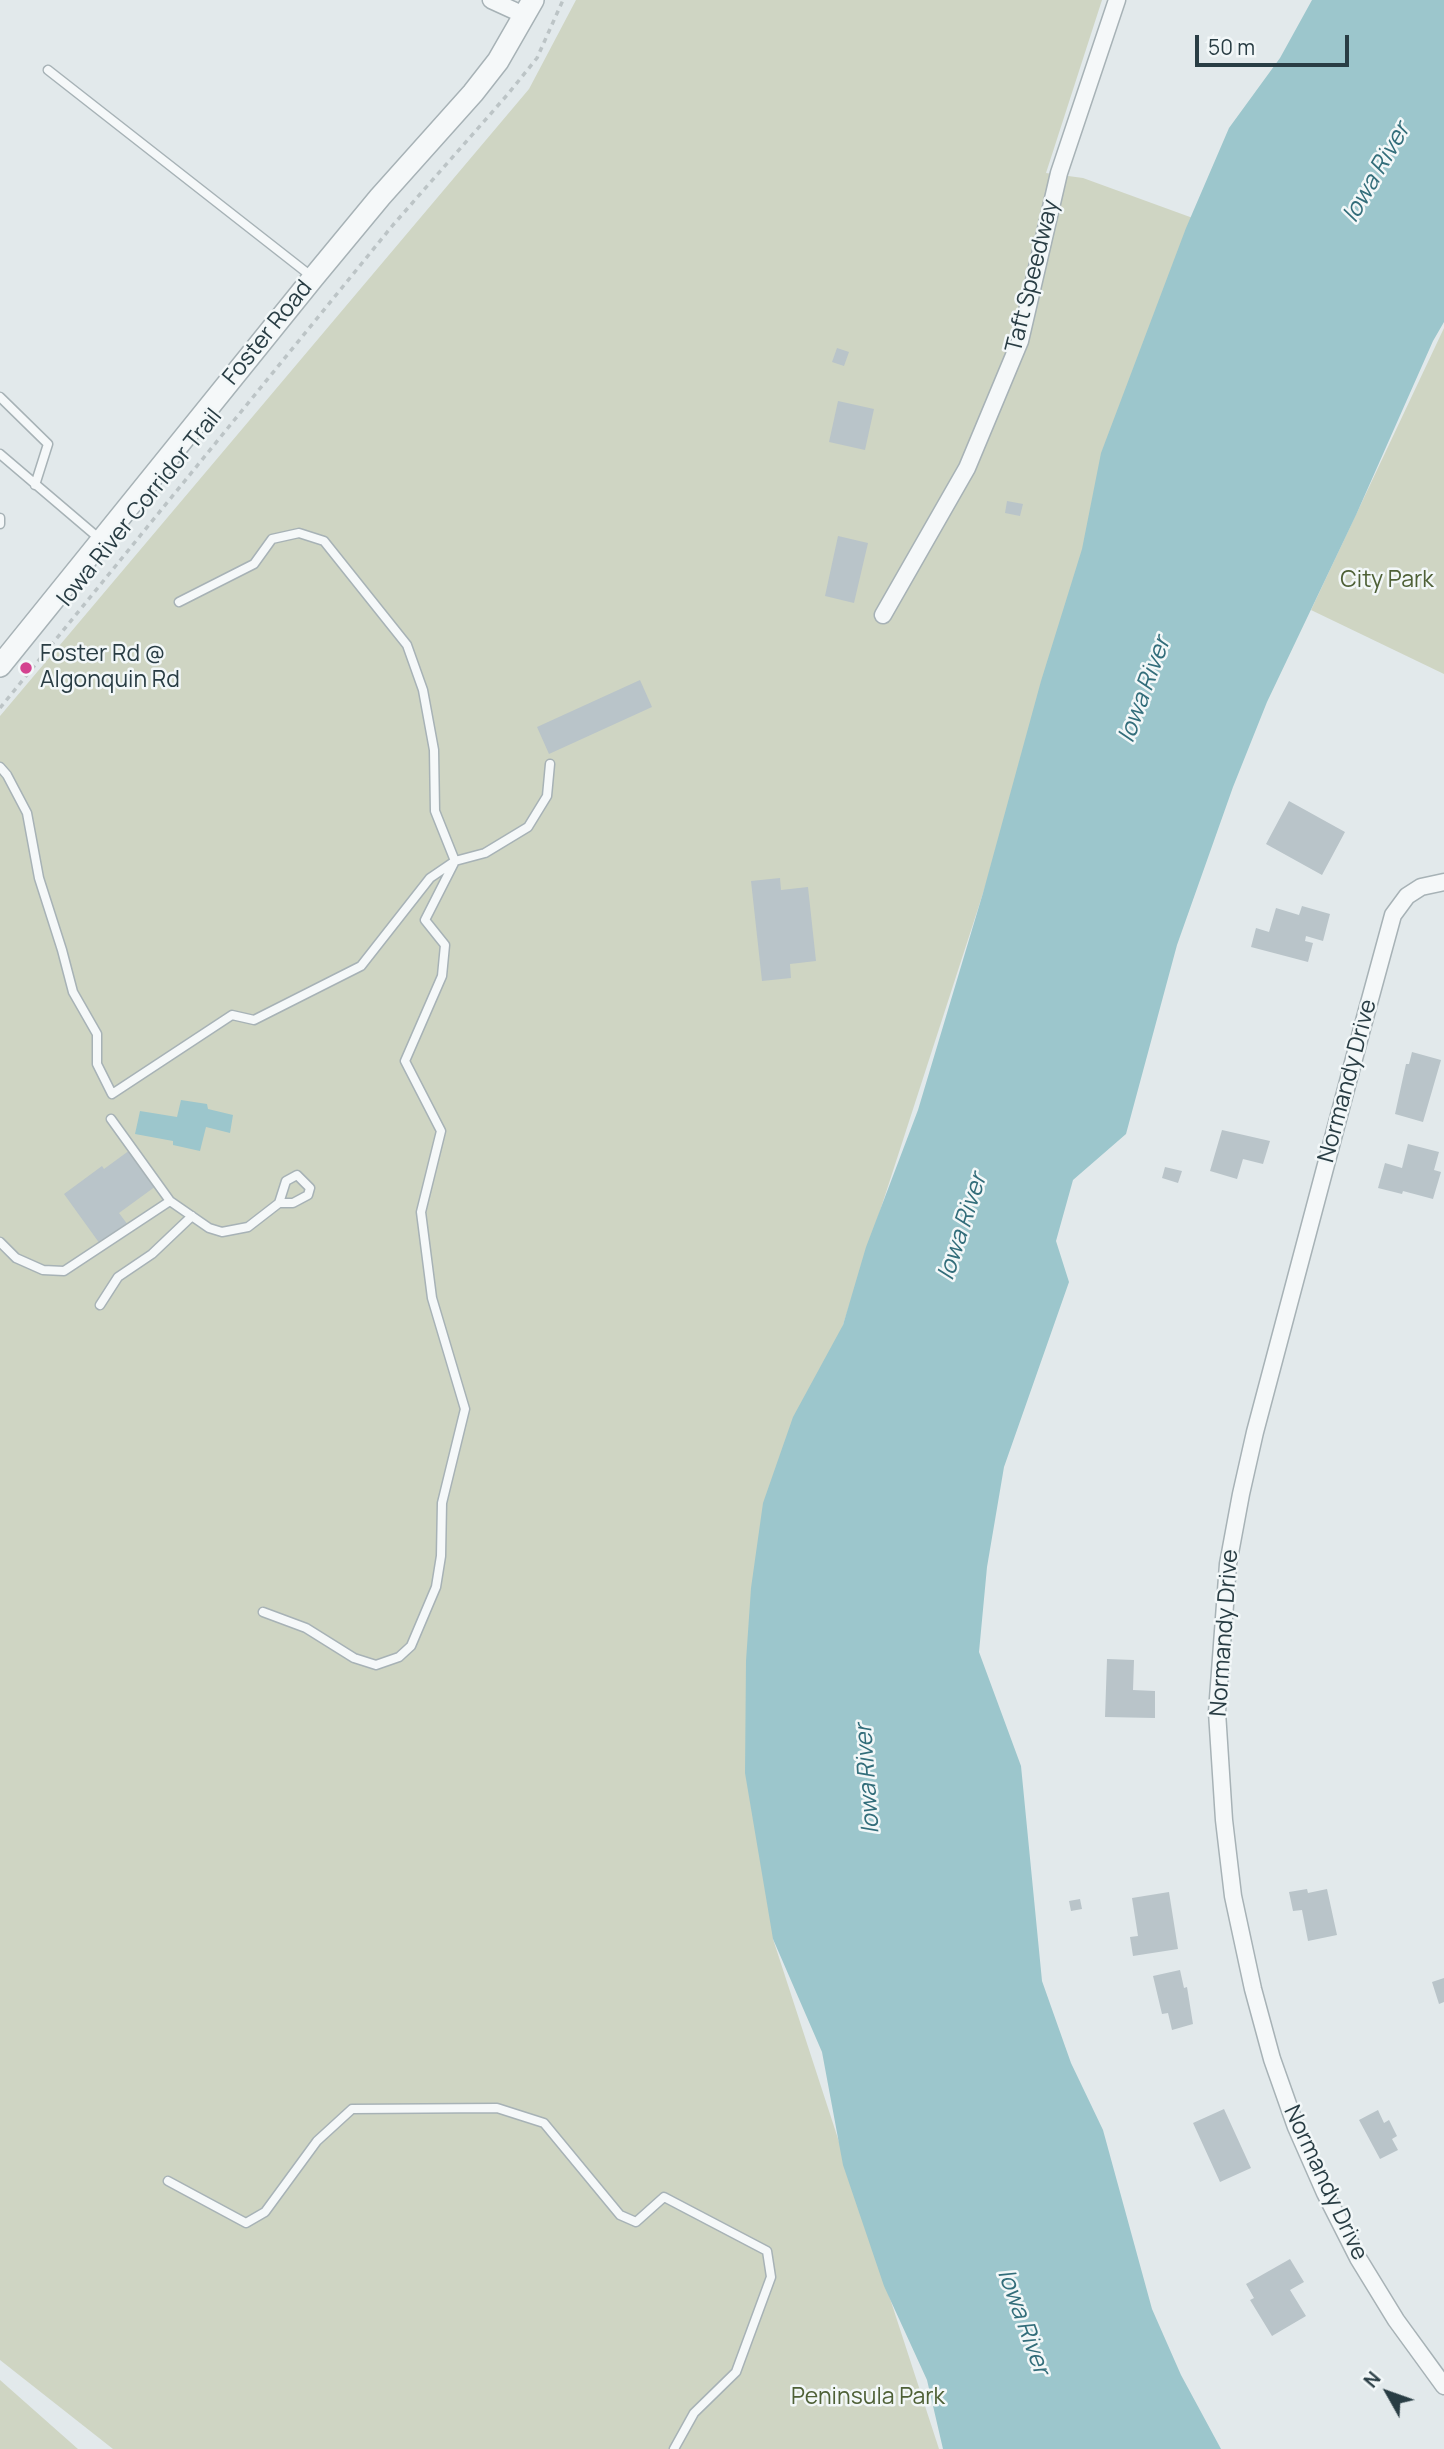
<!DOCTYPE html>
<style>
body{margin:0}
#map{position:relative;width:1444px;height:2449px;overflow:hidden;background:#e2e9eb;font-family:Manrope,sans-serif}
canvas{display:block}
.north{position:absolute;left:1353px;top:2358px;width:70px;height:70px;-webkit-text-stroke:5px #f2f7f8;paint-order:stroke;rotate:310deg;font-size:19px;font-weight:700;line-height:28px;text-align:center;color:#293d44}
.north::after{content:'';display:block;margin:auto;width:24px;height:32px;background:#293d44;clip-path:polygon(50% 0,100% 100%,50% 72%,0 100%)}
.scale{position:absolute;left:1195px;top:35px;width:154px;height:32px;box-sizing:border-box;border:4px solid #293d44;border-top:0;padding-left:9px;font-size:21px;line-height:24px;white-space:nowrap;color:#293d44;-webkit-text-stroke:5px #f2f7f8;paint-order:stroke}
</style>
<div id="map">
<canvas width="1444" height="2449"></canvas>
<div class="north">N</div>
<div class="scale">50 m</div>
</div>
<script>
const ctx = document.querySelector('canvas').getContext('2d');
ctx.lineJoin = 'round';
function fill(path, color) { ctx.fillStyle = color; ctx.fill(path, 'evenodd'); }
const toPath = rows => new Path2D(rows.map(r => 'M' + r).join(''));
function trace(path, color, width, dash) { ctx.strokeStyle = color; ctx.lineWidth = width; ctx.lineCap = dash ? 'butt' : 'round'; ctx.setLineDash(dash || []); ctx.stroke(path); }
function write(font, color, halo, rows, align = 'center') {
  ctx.font = font + ' Manrope,sans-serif'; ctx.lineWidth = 5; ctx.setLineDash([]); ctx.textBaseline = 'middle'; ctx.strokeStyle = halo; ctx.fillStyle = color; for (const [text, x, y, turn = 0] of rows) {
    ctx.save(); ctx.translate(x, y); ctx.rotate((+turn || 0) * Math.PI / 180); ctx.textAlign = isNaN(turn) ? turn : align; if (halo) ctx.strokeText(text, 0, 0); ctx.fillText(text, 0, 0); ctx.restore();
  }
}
fill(toPath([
 [576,0,1102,0,1046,173,1083,178,1201,221,843,1325,773,1939,939,2449,113,2449,0,2360,0,716,529,89],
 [1444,328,1444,674,1311,610],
 [0,2380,78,2449,0,2449]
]), '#cfd5c3');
fill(toPath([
 [1312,0,1444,0,1444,322,1433,341,1356,515,1267,702,1233,787,1177,945,1126,1134,1073,1180,1056,1241,1069,1282,1004,1467,987,1567,979,1652,1021,1766,1042,1981,1071,2063,1103,2130,1152,2309,1181,2375,1221,2449,943,2449,927,2380,884,2286,843,2165,822,2052,773,1939,745,1773,746,1661,751,1588,763,1503,793,1417,843,1325,866,1247,918,1110,983,893,1041,681,1082,549,1101,453,1186,228,1229,128,1280,58],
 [181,1100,207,1104,208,1109,233,1115,230,1133,206,1127,200,1151,173,1145,173,1141,135,1134,140,1111,177,1117]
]), '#9cc6cc');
fill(toPath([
 [837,348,849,352,844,366,832,362],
 [838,401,874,409,865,450,829,442],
 [1007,501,1023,504,1020,516,1005,513],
 [838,536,868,543,854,603,825,596],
 [640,680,652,707,549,754,537,727],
 [1289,801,1345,832,1322,875,1266,844],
 [780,878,781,890,808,887,816,961,790,964,791,978,762,981,751,881],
 [1302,906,1330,914,1323,941,1306,936,1305,941,1313,943,1308,962,1251,947,1256,928,1269,932,1276,908,1299,915],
 [1412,1052,1441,1060,1423,1122,1395,1114,1406,1064,1409,1064],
 [1222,1130,1270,1141,1263,1164,1243,1159,1237,1179,1210,1171],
 [1408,1144,1439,1152,1434,1170,1441,1172,1433,1199,1403,1191,1402,1194,1378,1188,1385,1163,1402,1168],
 [130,1150,156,1186,119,1213,128,1225,100,1244,64,1194,102,1166,104,1169],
 [1165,1167,1182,1171,1178,1183,1162,1178],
 [1107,1659,1134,1660,1133,1690,1155,1691,1155,1718,1105,1717],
 [1307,1889,1308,1893,1327,1889,1337,1935,1308,1941,1302,1910,1293,1911,1289,1892],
 [1169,1892,1178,1949,1133,1956,1130,1937,1138,1936,1132,1898],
 [1080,1899,1082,1909,1071,1911,1069,1901],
 [1180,1970,1184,1988,1187,1987,1193,2024,1172,2030,1168,2013,1162,2014,1153,1976],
 [1444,1978,1444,2002,1439,2004,1432,1982],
 [1224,2109,1251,2168,1220,2182,1193,2123],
 [1378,2110,1384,2123,1389,2120,1397,2136,1392,2139,1398,2150,1380,2159,1359,2120],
 [1290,2259,1304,2282,1290,2290,1306,2316,1272,2336,1250,2300,1254,2298,1246,2284]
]), '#b9c4c9');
const service = toPath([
 [48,70,311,276],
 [0,397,48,444,35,485],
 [0,454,101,540],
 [0,518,0,524],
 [179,602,254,564,272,539,299,533,324,541,407,645,423,690,434,750,435,811,455,861,425,920,445,945,442,976,405,1061,441,1131,421,1212,432,1298,465,1409,442,1503,441,1556,436,1587,411,1646,399,1657,376,1665,354,1658,306,1628,263,1612],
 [0,767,7,775,27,813,39,878,62,950,73,992,97,1034,97,1064,112,1094,232,1015,254,1020,361,966,430,878,455,861,485,853,528,827,547,796,550,764],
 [170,1201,209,1228,222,1232,248,1227,279,1203,286,1181,297,1175,310,1188,308,1195,293,1203,279,1203],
 [0,1242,16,1258,43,1270,64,1271,170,1201,111,1119],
 [100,1305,118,1277,152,1254,192,1216],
 [168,2181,246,2223,265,2212,317,2141,352,2109,497,2108,544,2123,620,2215,636,2222,664,2197,767,2251,771,2277,736,2372,694,2413,674,2449]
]);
const minor = toPath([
 [491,0,526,16],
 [883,615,967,468,1020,341,1059,173,1117,0],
 [1444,882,1421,887,1407,896,1393,915,1363,1025,1255,1432,1241,1494,1228,1564,1217,1712,1224,1820,1233,1896,1253,1989,1272,2059,1296,2127,1325,2193,1358,2258,1396,2320,1444,2386]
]);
const tertiary = toPath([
 [0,666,313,278,380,197,473,93,498,61,533,0]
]);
trace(service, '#a7b2b6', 11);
trace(minor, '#a7b2b6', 19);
trace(tertiary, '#a7b2b6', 24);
trace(toPath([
 [0,708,393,225,508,94,537,58,563,0]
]), '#bcc4c6', 3.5, [5, 5]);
trace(service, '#f5f8f9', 8);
trace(minor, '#f5f8f9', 16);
trace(tertiary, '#f5f8f9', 21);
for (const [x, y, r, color] of [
 [26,668,7,"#d44390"]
]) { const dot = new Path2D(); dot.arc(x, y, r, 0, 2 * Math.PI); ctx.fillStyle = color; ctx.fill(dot); trace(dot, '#f2f7f8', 2.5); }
write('23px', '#293d44', '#f2f7f8', [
 ["Taft Speedway",1033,276,-76],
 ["Foster Road",268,333,-51],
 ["Iowa River Corridor Trail",140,508,-51],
 ["Normandy Drive",1348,1081,-75],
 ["Normandy Drive",1225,1633,-86],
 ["Normandy Drive",1325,2183,65]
]);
write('23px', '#4e6036', '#f2f7f8', [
 ["City Park",1387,581],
 ["Peninsula Park",868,2398]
]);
write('23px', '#293d44', '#f2f7f8', [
 ["Foster Rd @",40,655],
 ["Algonquin Rd",40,681]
], 'left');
write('italic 24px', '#326d7a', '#f2f7f8', [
 ["Iowa River",1377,173,-60],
 ["Iowa River",1145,690,-70],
 ["Iowa River",963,1227,-72],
 ["Iowa River",868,1779,-94],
 ["Iowa River",1023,2322,70]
]);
</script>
